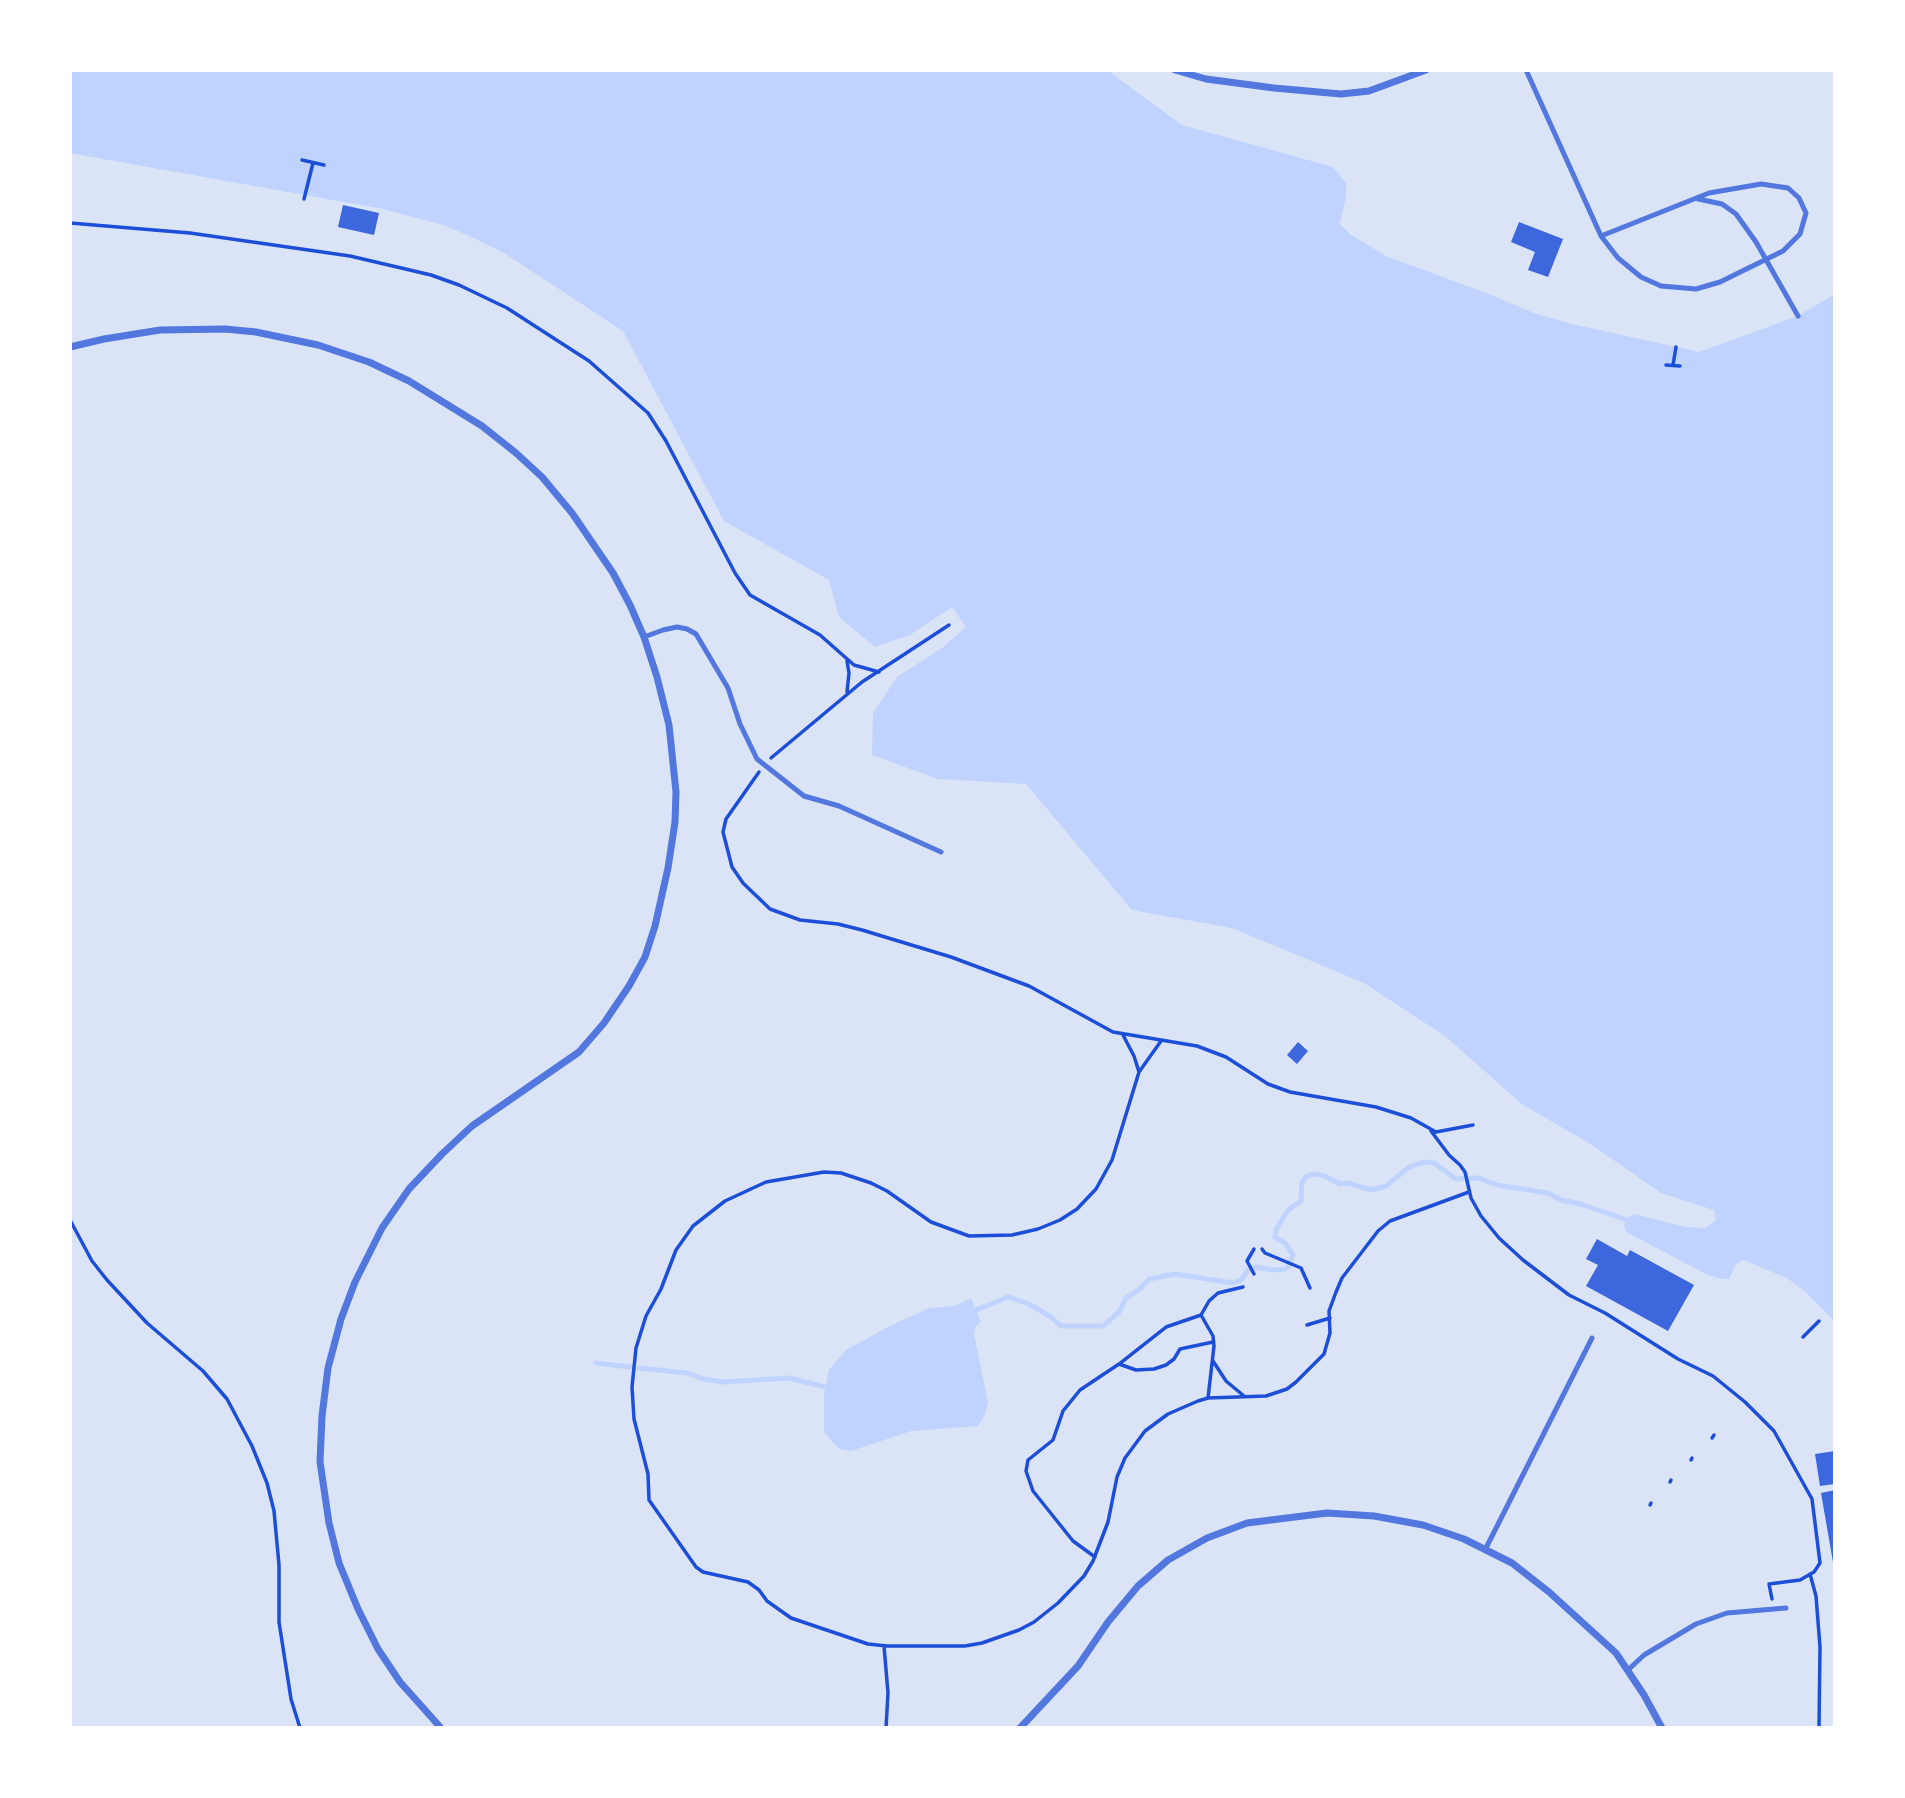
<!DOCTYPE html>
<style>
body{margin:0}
#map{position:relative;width:1905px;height:1798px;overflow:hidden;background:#f2f2f2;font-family:"Archivo Narrow",sans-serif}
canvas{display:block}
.frame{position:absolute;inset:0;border:72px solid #fff;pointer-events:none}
</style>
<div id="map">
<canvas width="1905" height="1798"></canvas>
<div class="frame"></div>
</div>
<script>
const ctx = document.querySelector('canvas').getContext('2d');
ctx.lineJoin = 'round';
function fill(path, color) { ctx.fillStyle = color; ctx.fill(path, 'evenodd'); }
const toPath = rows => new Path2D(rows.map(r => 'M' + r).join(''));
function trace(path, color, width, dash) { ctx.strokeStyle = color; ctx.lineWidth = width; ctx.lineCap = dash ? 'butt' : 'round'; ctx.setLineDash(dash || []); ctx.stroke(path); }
fill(toPath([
 [70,70,1835,70,1835,1728,70,1728]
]), '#dbe4f7');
fill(toPath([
 [70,70,1107,70,1182,125,1333,167,1346,183,1346,196,1340,224,1351,235,1386,256,1486,293,1534,313,1572,324,1699,352,1798,316,1835,294,1835,1322,1807,1293,1787,1278,1743,1260,1736,1264,1729,1279,1722,1279,1708,1275,1626,1232,1624,1225,1627,1218,1634,1214,1685,1227,1705,1228,1716,1220,1714,1210,1661,1193,1589,1143,1523,1105,1445,1036,1364,983,1232,928,1132,910,1026,784,938,779,872,755,873,713,897,677,942,648,966,627,952,607,910,635,875,647,839,617,829,580,724,521,623,331,504,253,465,234,443,225,383,209,70,153],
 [971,1298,981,1322,976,1326,974,1334,988,1402,985,1415,978,1426,911,1431,851,1451,839,1449,824,1432,824,1395,829,1370,846,1350,888,1327,929,1308,955,1306]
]), '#bfd3fe');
trace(toPath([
 [976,1310,1008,1297,1029,1304,1051,1317,1061,1326,1103,1326,1119,1312,1126,1298,1139,1290,1149,1279,1175,1274,1233,1283,1241,1280,1248,1270,1256,1267,1273,1270,1285,1269,1288,1267,1293,1255,1285,1243,1275,1237,1276,1230,1288,1210,1301,1201,1302,1182,1307,1176,1314,1174,1325,1176,1340,1184,1348,1183,1371,1190,1386,1186,1408,1168,1417,1164,1427,1162,1434,1163,1456,1179,1479,1178,1497,1185,1548,1193,1561,1200,1580,1204,1627,1220],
 [596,1363,630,1367],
 [639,1368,687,1373,703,1379,723,1382,789,1378,826,1387]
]), '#bfd3fe', 5);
fill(toPath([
 [343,205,379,213,374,235,338,227],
 [1519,222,1563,239,1548,277,1528,270,1535,252,1511,242],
 [1298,1042,1308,1051,1297,1064,1287,1055],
 [1597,1239,1627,1256,1630,1250,1694,1285,1668,1331,1586,1286,1598,1265,1586,1259],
 [1835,1451,1835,1484,1820,1486,1815,1454],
 [1835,1490,1835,1568,1834,1568,1821,1493]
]), '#3d67dc');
trace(toPath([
 [302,160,324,165],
 [304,199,313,163],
 [70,223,190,233,350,256,431,275,459,285,507,308,589,361,648,413,666,441,735,573,750,595,820,635,854,665,879,672],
 [1666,365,1680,366],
 [1673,365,1676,347],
 [847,692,849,673,847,661],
 [771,758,862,682,949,625],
 [759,772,726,819,723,832,732,867,743,883,770,909,800,920,838,924,862,930,951,957,1029,986,1113,1032,1197,1046,1226,1057,1268,1084,1290,1092,1376,1107,1411,1118,1436,1132,1473,1125],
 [1123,1035,1134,1056,1139,1072],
 [1161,1041,1139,1072,1112,1160,1096,1189,1077,1209,1060,1220,1038,1229,1012,1235,969,1236,931,1222,887,1191,871,1183,841,1173,824,1172,766,1182,725,1201,693,1226,676,1250,661,1289,646,1316,636,1348,632,1387,634,1419,648,1474,649,1500,696,1567,703,1572,748,1582,759,1590,767,1601,791,1618,868,1644,887,1646,965,1646,982,1643,1019,1630,1034,1622,1058,1603,1084,1576,1093,1561,1108,1522,1117,1477,1125,1458,1145,1431,1168,1414,1198,1401,1208,1398,1266,1396,1287,1389,1296,1382,1324,1354,1330,1333,1329,1311,1336,1292,1342,1278,1378,1231,1390,1221,1469,1192],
 [1431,1131,1449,1155,1460,1165,1465,1172,1471,1198,1481,1216,1499,1238,1523,1260,1569,1295,1605,1313,1678,1359,1713,1376,1745,1402,1774,1431,1812,1499,1820,1563,1814,1572,1800,1580,1769,1584,1772,1599],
 [70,1220,92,1261,107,1280,147,1323,203,1371,227,1399,252,1446,267,1483,274,1511,279,1565,279,1622,291,1699,300,1728],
 [1254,1249,1247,1261,1254,1274],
 [1262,1249,1265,1253,1301,1268,1310,1288],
 [1201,1315,1213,1336,1214,1346,1208,1398],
 [1307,1325,1330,1318],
 [1803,1337,1819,1321],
 [1213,1361,1226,1381,1244,1396],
 [1119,1364,1136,1370,1154,1369,1166,1365,1174,1359,1180,1349,1213,1342],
 [1712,1438,1714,1435],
 [1691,1460,1692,1458],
 [1670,1482,1671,1480],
 [1650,1505,1651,1503],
 [1095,1557,1073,1541,1033,1491,1026,1471,1028,1460,1053,1440,1063,1411,1080,1390,1119,1364,1166,1327,1201,1315,1209,1301,1218,1293,1243,1287],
 [1810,1574,1816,1596,1820,1647,1819,1728],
 [884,1646,888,1693,886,1728]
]), '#1d4ed8', 3.5);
trace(toPath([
 [1526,70,1601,236],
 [1761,184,1788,188,1799,198,1806,213,1800,234,1783,251,1720,282,1696,289,1661,286,1641,277,1618,258,1601,236,1709,193,1761,184],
 [1698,199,1722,204,1736,214,1756,242,1798,316],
 [644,637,663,630,677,627,687,629,696,634,728,688,740,724,757,759,804,796,839,806,941,852],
 [1485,1550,1592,1338],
 [1628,1670,1644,1655,1696,1624,1727,1613,1786,1608]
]), '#5277de', 5);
trace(toPath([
 [1175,70,1206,79,1274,88,1341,94,1369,91,1426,70],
 [70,347,104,339,160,330,225,329,256,332,318,345,369,362,409,381,482,426,516,453,542,477,572,513,613,573,630,605,644,637,657,677,669,725,676,792,675,822,668,868,655,926,645,957,629,986,604,1023,579,1052,472,1126,442,1154,409,1189,382,1228,355,1282,341,1319,328,1368,322,1416,320,1462,329,1523,339,1563,358,1609,378,1649,400,1682,441,1728],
 [1020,1728,1078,1666,1108,1622,1138,1586,1168,1560,1207,1538,1247,1523,1327,1513,1374,1516,1423,1525,1464,1539,1512,1563,1549,1592,1616,1653,1644,1695,1662,1728]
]), '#5277de', 7);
</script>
